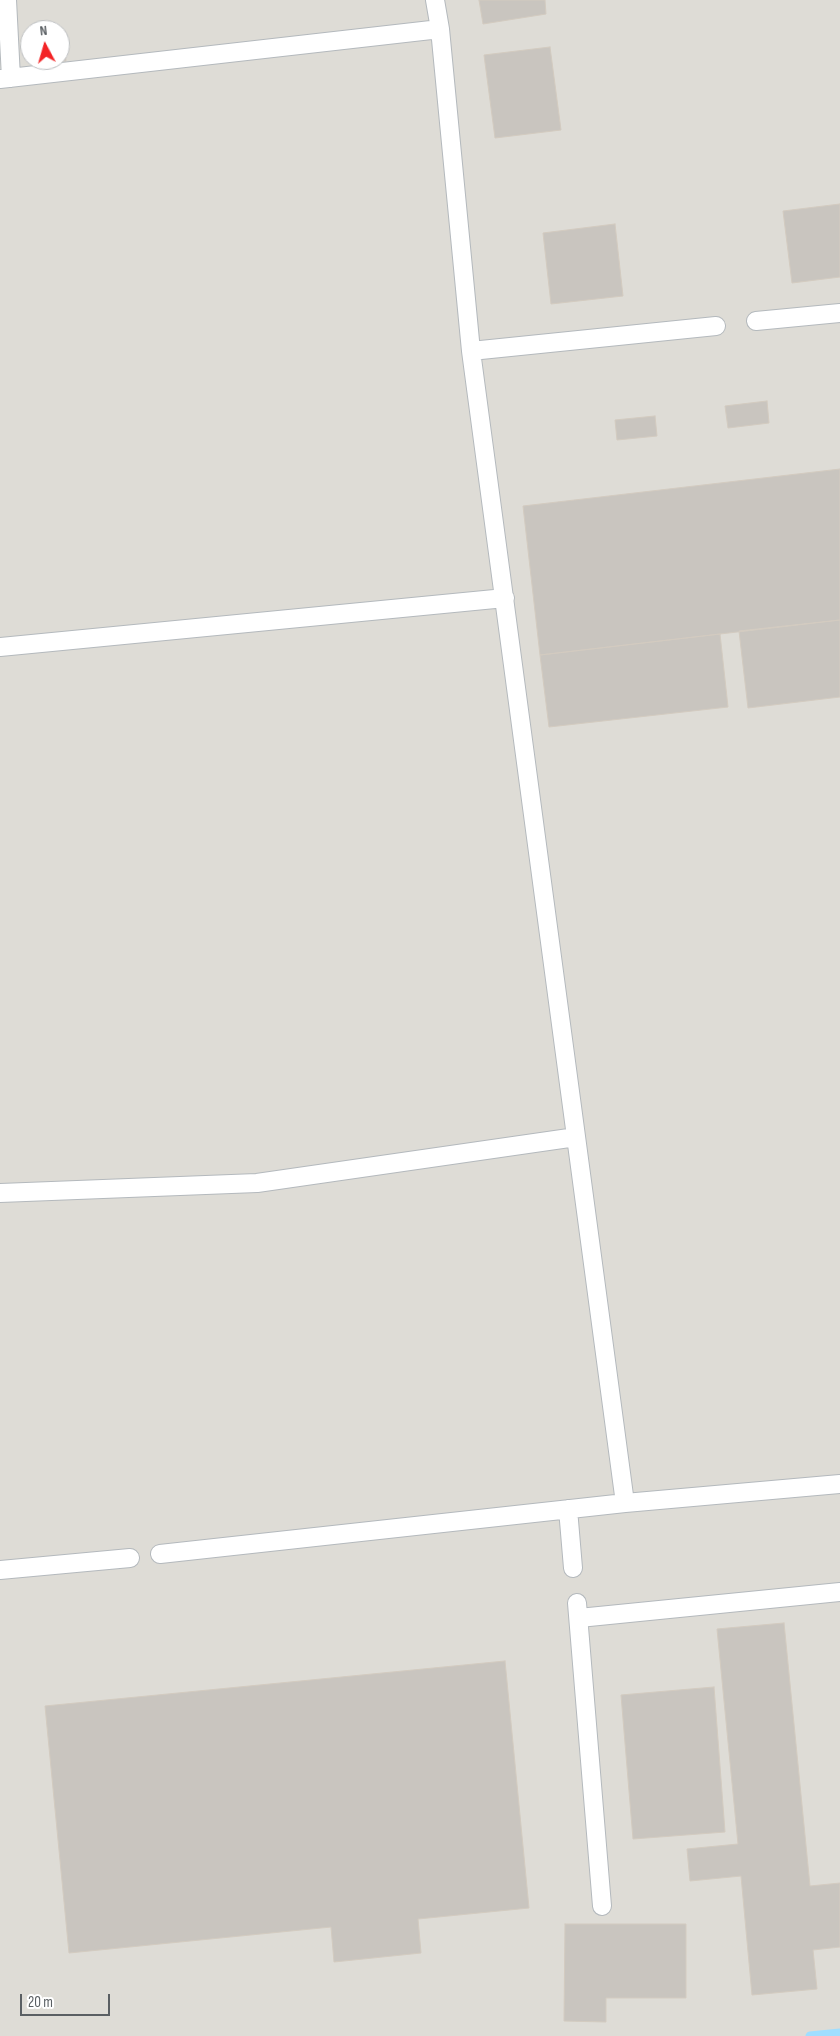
<!DOCTYPE html>
<style>
body{margin:0}
#map{position:relative;width:840px;height:2036px;overflow:hidden;background:#eeeae1;font-family:"Sofia Sans Condensed",sans-serif}
canvas{display:block}
.north{position:absolute;left:20px;top:20px;width:50px;height:50px;box-sizing:border-box;background:#fff;border:1px solid #bdbfc1;border-radius:50%;rotate:354deg;font-size:14px;font-weight:700;line-height:20px;text-align:center;color:#5a5f63}
.north::after{content:'';display:block;margin:auto;width:18px;height:22px;background:#f32325;clip-path:polygon(50% 0,100% 100%,50% 72%,0 100%)}
.scale{position:absolute;left:20px;top:1994px;width:90px;height:22px;box-sizing:border-box;border:2px solid #5a5f63;border-top:0;padding-left:6px;font-size:15px;line-height:18px;white-space:nowrap;color:#5a5f63;-webkit-text-stroke:4px #fff;paint-order:stroke}
</style>
<div id="map">
<canvas width="840" height="2036"></canvas>
<div class="north">N</div>
<div class="scale">20 m</div>
</div>
<script>
const ctx = document.querySelector('canvas').getContext('2d');
ctx.lineJoin = 'round';
function fill(path, color) { ctx.fillStyle = color; ctx.fill(path, 'evenodd'); }
const toPath = rows => new Path2D(rows.map(r => 'M' + r).join(''));
function trace(path, color, width, dash) { ctx.strokeStyle = color; ctx.lineWidth = width; ctx.lineCap = dash ? 'butt' : 'round'; ctx.setLineDash(dash || []); ctx.stroke(path); }
fill(toPath([
 [0,0,840,0,840,2036,0,2036],
 [30,30,60,30,60,60,30,60]
]), '#dedcd6');
trace(toPath([
 [810,2036,840,2033]
]), '#a0deff', 9);
const building = toPath([
 [479,0,545,0,546,14,483,24,479,0],
 [63,31,66,61,33,64,32,60,60,60,60,32,63,31],
 [550,47,561,130,495,138,484,55,550,47],
 [840,204,840,277,792,283,783,211,840,204],
 [615,224,623,296,551,304,543,233,615,224],
 [767,401,769,423,728,428,725,406,767,401],
 [655,416,657,436,617,440,615,420,655,416],
 [840,469,840,620,540,655,523,506,840,469],
 [840,620,840,697,748,708,739,631,840,620],
 [720,634,728,707,549,727,540,655,720,634],
 [784,1623,810,1886,840,1883,840,1947,813,1950,817,1989,752,1995,741,1876,690,1881,687,1849,738,1844,717,1629,784,1623],
 [505,1661,529,1908,418,1919,421,1953,334,1962,331,1927,69,1953,45,1706,505,1661],
 [714,1687,725,1832,633,1839,621,1695,714,1687],
 [565,1924,686,1924,686,1998,606,1998,606,2022,564,2021,565,1924]
]);
fill(building, '#c9c5bf');
trace(building, '#d3cbc0', 1);
const lane = toPath([
 [7,0,11,78],
 [435,0,440,29,471,351,625,1503],
 [0,79,440,29],
 [756,321,840,313],
 [471,351,716,326],
 [0,647,505,598],
 [0,1193,257,1183,576,1137],
 [568,1509,573,1568],
 [160,1554,625,1503,840,1484],
 [0,1570,130,1558],
 [577,1603,602,1906],
 [579,1618,840,1592]
]);
trace(lane, '#b4b9bd', 20);
trace(lane, '#fff', 18);
</script>
